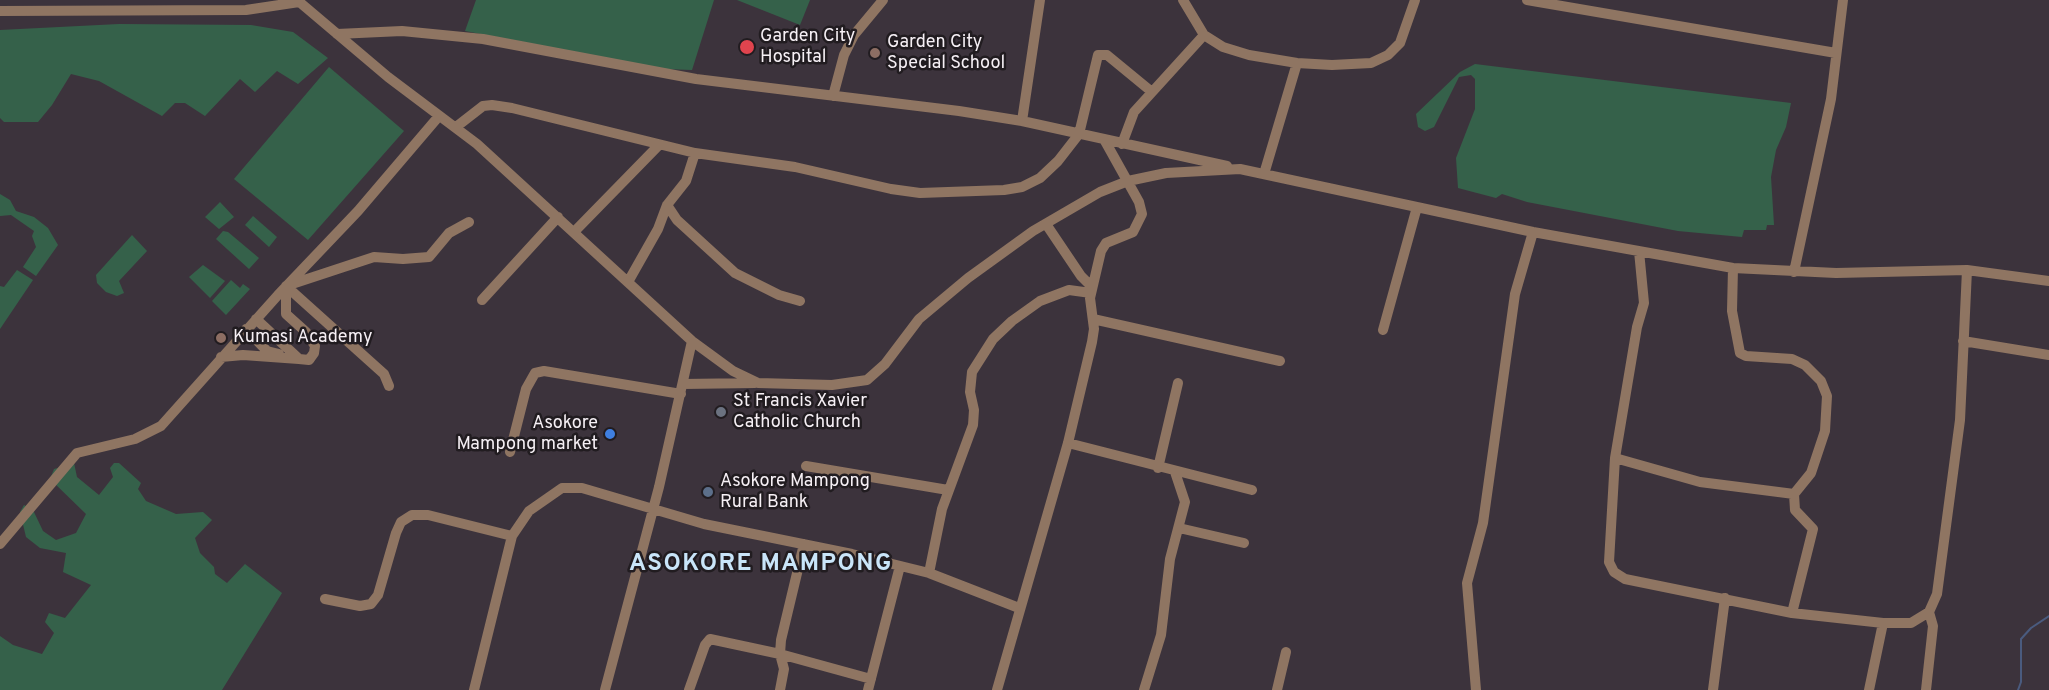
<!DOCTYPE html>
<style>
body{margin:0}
canvas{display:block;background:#3c333c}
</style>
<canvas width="2049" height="690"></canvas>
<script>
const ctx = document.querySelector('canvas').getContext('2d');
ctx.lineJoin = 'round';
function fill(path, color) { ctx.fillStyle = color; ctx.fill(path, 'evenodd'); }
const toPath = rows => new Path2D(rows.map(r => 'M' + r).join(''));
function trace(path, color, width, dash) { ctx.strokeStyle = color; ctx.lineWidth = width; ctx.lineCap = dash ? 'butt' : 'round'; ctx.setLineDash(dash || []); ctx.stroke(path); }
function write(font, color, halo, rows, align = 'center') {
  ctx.font = font + ' Overpass,sans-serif'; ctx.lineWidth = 5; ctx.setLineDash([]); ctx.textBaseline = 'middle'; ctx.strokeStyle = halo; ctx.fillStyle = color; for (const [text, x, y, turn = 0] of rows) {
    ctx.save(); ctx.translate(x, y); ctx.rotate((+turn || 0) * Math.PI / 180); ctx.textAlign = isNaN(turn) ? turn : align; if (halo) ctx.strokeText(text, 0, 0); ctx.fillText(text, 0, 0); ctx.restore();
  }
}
fill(toPath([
 [476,0,714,0,692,70,664,69,465,31],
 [737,0,810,0,800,25],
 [119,24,251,25,293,32,328,58,298,84,277,71,255,92,240,79,205,116,185,103,175,103,162,116,99,81,71,74,52,105,38,122,4,122,0,118,0,30],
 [1475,64,1791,103,1786,127,1776,150,1771,177,1774,225,1767,225,1766,230,1744,230,1742,237,1678,231,1527,202,1502,194,1496,198,1458,188,1456,158,1475,109,1475,79,1471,75,1459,77,1434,127,1425,131,1418,127,1416,114,1460,72],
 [329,67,404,131,308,240,234,179],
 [0,194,10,200,16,211,34,217,48,228,58,245,36,276,23,267,36,247,32,236,34,231,11,215,0,216],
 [220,202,234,217,219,229,205,217],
 [253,216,277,237,269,247,245,225],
 [223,231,228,232,259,258,249,269,216,239],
 [132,235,147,251,119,281,124,293,117,296,106,292,97,283,96,275],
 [203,265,225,281,210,298,189,277],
 [17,270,33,280,0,329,0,286,4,287],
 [231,280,240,288,243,284,250,289,226,315,212,301],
 [74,463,77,477,99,495,113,477,110,468,114,463,119,463,141,483,138,489,146,501,176,514,203,512,212,520,195,538,200,553,214,567,215,574,227,583,245,564,282,593,222,690,0,690,0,636,13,645,42,654,54,633,45,622,49,613,65,618,91,585,63,572,66,553,40,548,26,537,20,512,24,505,33,510,43,531,56,540,76,533,86,514,50,479,54,469]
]), '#35614a');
trace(toPath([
 [2018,690,2021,682,2021,639,2031,628,2049,616]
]), '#4a5b7f', 2);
trace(toPath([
 [297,0,388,77,477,144,692,341,733,371,758,383,832,385,867,380,885,364,919,319,968,278,1033,231,1100,192,1128,181,1166,173,1240,169,1533,232,1733,268,1836,273,1967,270,2049,281],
 [1183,0,1204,35,1223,47,1249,55,1297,63,1332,65,1371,63,1388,55,1400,43,1415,0],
 [1527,0,1836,53],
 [0,11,246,10,299,2],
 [337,34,402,31,483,39,696,79,959,111,1022,121,1227,166],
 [833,96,844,55,854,35,883,0],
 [1022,121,1040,0],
 [456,127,483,106,492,105,512,108,695,153,795,167,891,189,920,193,1004,190,1022,187,1040,178,1058,161,1079,134,1098,55,1107,55,1152,92],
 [1122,144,1134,112,1204,35],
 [1264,174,1297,63],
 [667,205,677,220,735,273,779,295,800,301],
 [1046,224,1081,276,1092,287],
 [574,232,659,145],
 [1639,251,1644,303,1637,327,1615,458,1609,562,1614,572,1625,579,1792,613,1883,623,1911,623,1929,612,1937,594,1960,420,1967,270],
 [1733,268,1732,311,1740,353,1746,356,1792,359,1805,365,1821,381,1827,396,1825,431,1811,473,1794,494,1795,510,1813,529,1792,613],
 [1794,272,1831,99,1843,0],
 [628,282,658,229,667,205,686,181,695,153],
 [289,285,374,257,403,259,429,257,449,233,469,222],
 [482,300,558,217],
 [256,319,299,359,309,360,314,353,315,346,306,332,286,314,286,286,384,374,389,386],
 [1093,319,1280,361],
 [246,329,267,351,279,354],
 [1383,330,1417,207],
 [1963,341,2049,355],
 [221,357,243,355,299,359],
 [683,384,755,383],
 [1068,443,1252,490],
 [510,452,526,389,535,373,544,371,681,394],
 [1615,458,1700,482,1794,494],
 [806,466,948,490],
 [1158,468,1178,383],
 [1179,528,1244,543],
 [0,544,77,453,135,439,161,426,278,295,358,211,439,116],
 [929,573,942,509,973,425,974,410,970,392,972,372,993,339,1012,321,1040,301,1069,290,1091,293],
 [325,599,360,606,371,604,378,595,396,533,401,522,412,515,428,515,512,536],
 [474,690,512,536,529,511,562,488,582,488,704,524,852,554,929,573,1019,608],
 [605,690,659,487,692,341],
 [689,690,705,645,710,639,780,654,871,679],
 [780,690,784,669,780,654,781,640,804,544],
 [868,690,900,566],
 [997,690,1068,443,1092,342,1094,329,1090,298,1101,251,1106,243,1133,232,1142,214,1139,202,1105,141],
 [1144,690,1161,635,1170,559,1185,502,1175,472],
 [1277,690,1286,652],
 [1476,690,1467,583,1483,523,1515,294,1533,232],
 [1713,690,1725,598],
 [1869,690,1883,623],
 [1926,690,1933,626,1929,612]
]), '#8f7562', 10);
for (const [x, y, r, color] of [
 [747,47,8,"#e0444e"],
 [875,53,6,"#8d6e63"],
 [221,338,6,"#8d6e63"],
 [721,412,6,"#6b7280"],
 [610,434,6,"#3f7fe0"],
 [708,492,6,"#5c6f8a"]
]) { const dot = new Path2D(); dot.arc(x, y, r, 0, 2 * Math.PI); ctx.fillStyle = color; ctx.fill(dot); trace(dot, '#211c20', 2); }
write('18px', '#f6f0f5', '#211c20', [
 ["Garden City",760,37],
 ["Hospital",760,58],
 ["Garden City",887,43],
 ["Special School",887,64],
 ["Kumasi Academy",233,338],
 ["St Francis Xavier",733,402],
 ["Catholic Church",733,423],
 ["Asokore",598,424,"right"],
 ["Mampong market",598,445,"right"],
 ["Asokore Mampong",720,482],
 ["Rural Bank",720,503]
], 'left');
ctx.letterSpacing = '1.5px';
write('bold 24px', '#c9e5f9', '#211c20', [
 ["ASOKORE MAMPONG",761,565]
]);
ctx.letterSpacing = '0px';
</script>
